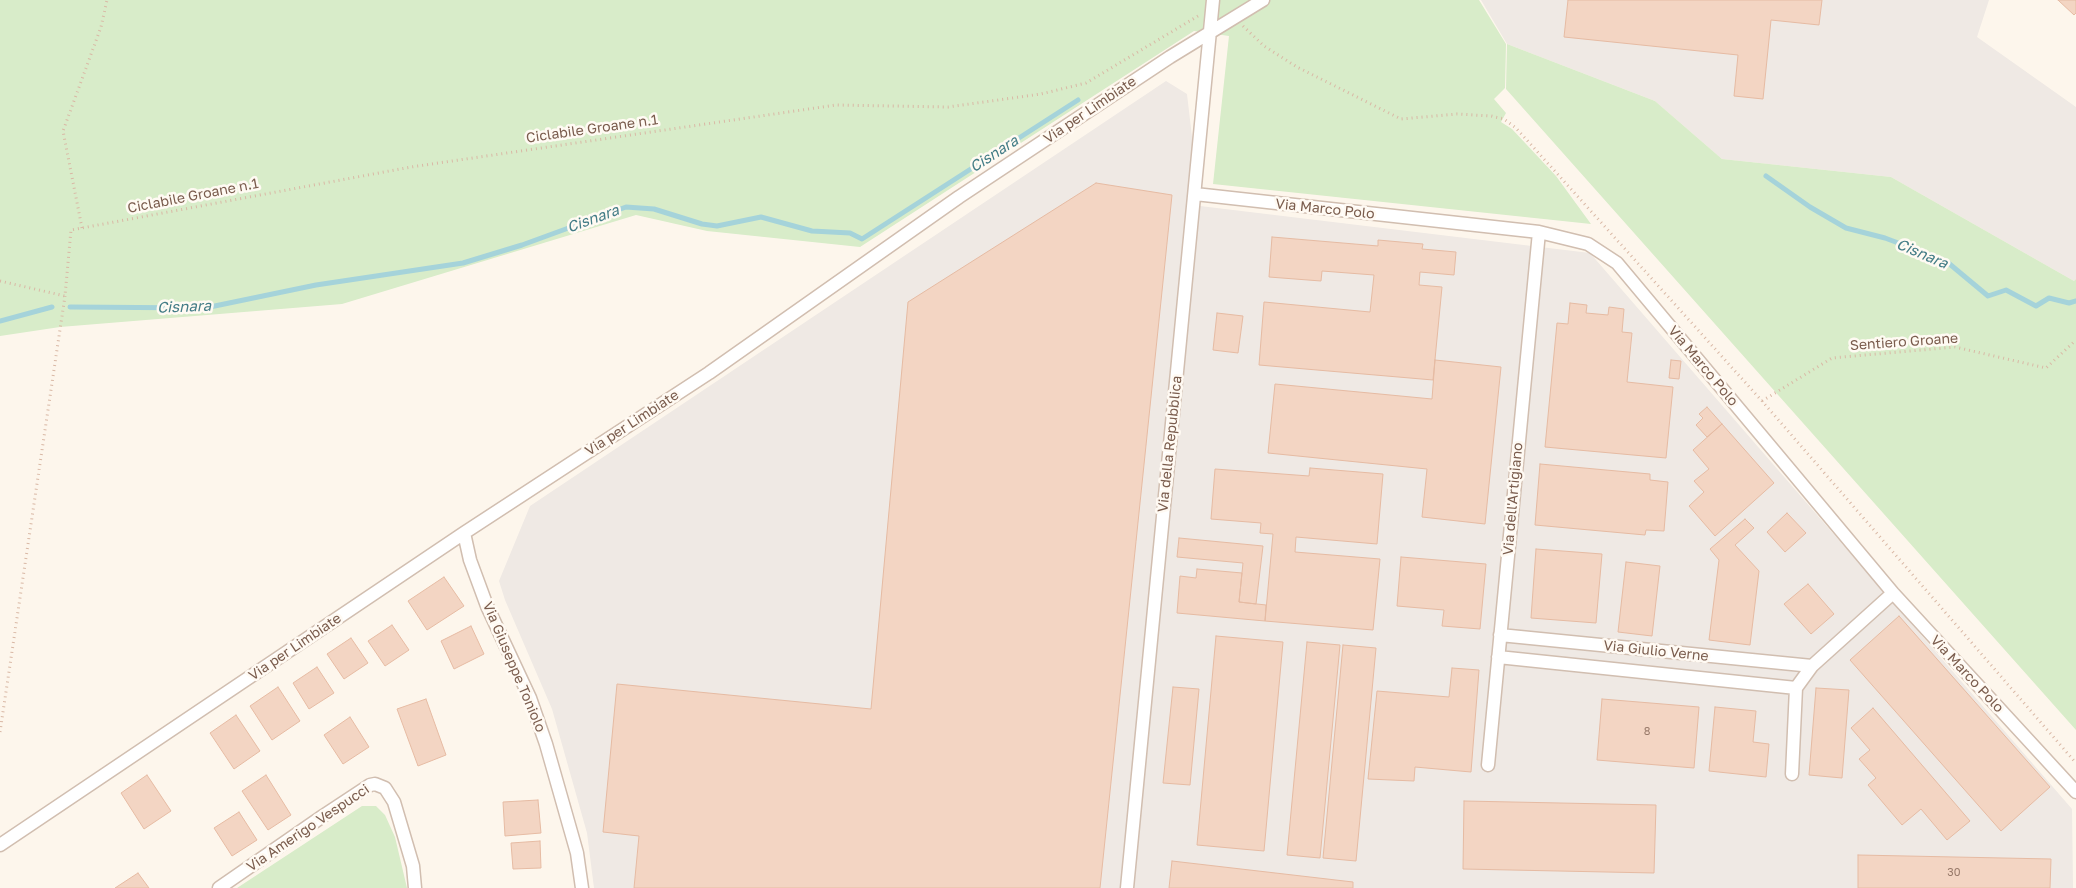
<!DOCTYPE html>
<style>
body{margin:0}
canvas{display:block;background:#fdf6ec}
</style>
<canvas width="2076" height="888"></canvas>
<script>
const ctx = document.querySelector('canvas').getContext('2d');
ctx.lineJoin = 'round';
function fill(path, color) { ctx.fillStyle = color; ctx.fill(path, 'evenodd'); }
const toPath = rows => new Path2D(rows.map(r => 'M' + r).join(''));
function trace(path, color, width, dash) { ctx.strokeStyle = color; ctx.lineWidth = width; ctx.lineCap = dash ? 'butt' : 'round'; ctx.setLineDash(dash || []); ctx.stroke(path); }
function write(font, color, halo, rows, align = 'center') {
  ctx.font = font + ' "Golos Text",sans-serif'; ctx.lineWidth = 5; ctx.setLineDash([]); ctx.textBaseline = 'middle'; ctx.strokeStyle = halo; ctx.fillStyle = color; for (const [text, x, y, turn = 0] of rows) {
    ctx.save(); ctx.translate(x, y); ctx.rotate((+turn || 0) * Math.PI / 180); ctx.textAlign = isNaN(turn) ? turn : align; if (halo) ctx.strokeText(text, 0, 0); ctx.fillText(text, 0, 0); ctx.restore();
  }
}
fill(toPath([
 [1481,0,1989,0,1977,37,2076,107,2076,279,2074,281,1891,177,1722,159,1655,101,1507,44],
 [1166,81,1187,94,1200,206,1590,253,2072,809,2073,888,594,888,587,833,552,709,505,600,499,581,530,506]
]), '#efe9e4');
fill(toPath([
 [0,0,1479,0,1506,44,1505,88,1494,99,1506,113,1501,122,1512,129,1556,176,1591,224,1213,184,1229,36,1194,31,860,247,707,231,636,215,342,304,60,327,0,336],
 [1507,44,1655,101,1722,159,1891,177,2074,281,2076,279,2076,730,1506,89],
 [362,806,376,806,385,815,395,837,407,888,237,888]
]), '#d8ecc9');
trace(toPath([
 [1766,176,1810,207,1846,228,1885,238,1946,261,1988,296,2006,290,2036,306,2049,298,2069,303,2076,301],
 [70,307,205,308,316,285,463,263,522,245,626,207,654,209,702,224,717,226,761,217,812,231,850,233,862,239,1078,100],
 [0,321,52,307]
]), '#a5d3da', 5);
const building = toPath([
 [1568,0,1822,0,1819,25,1771,20,1763,99,1734,96,1738,55,1564,37,1568,0],
 [2058,0,2076,0,2076,13,2074,15,2058,0],
 [1096,183,1172,195,1100,888,634,888,639,836,603,832,617,684,871,709,908,302,1096,183],
 [1272,237,1378,246,1378,240,1423,244,1422,249,1456,252,1454,275,1420,272,1419,285,1442,287,1433,380,1259,365,1264,302,1370,312,1374,275,1322,271,1321,281,1269,277,1272,237],
 [1570,303,1587,305,1586,313,1608,315,1609,307,1624,309,1622,332,1632,333,1627,382,1673,387,1666,458,1545,447,1557,323,1568,324,1570,303],
 [1217,313,1243,316,1238,353,1213,350,1217,313],
 [1435,360,1501,367,1485,524,1422,517,1427,469,1268,453,1275,384,1432,399,1435,360],
 [1671,360,1681,361,1679,379,1669,378,1671,360],
 [1707,407,1722,424,1707,437,1696,425,1703,418,1699,414,1707,407],
 [1722,424,1774,483,1715,536,1689,506,1704,492,1694,481,1709,469,1693,450,1722,424],
 [1540,464,1650,474,1650,480,1668,482,1664,531,1646,530,1645,535,1535,525,1540,464],
 [1310,468,1383,474,1377,544,1296,537,1295,552,1380,559,1373,630,1265,621,1273,534,1260,533,1261,523,1211,519,1215,469,1309,476,1310,468],
 [1787,513,1806,533,1785,552,1767,532,1787,513],
 [1745,519,1754,528,1735,545,1759,571,1750,645,1709,640,1719,560,1710,549,1745,519],
 [1179,538,1263,546,1256,604,1239,602,1243,563,1177,557,1179,538],
 [1536,549,1602,554,1596,623,1531,618,1536,549],
 [1401,557,1486,564,1480,629,1442,626,1444,610,1397,606,1401,557],
 [1626,562,1660,566,1652,636,1618,632,1626,562],
 [1197,569,1242,573,1239,602,1266,605,1265,621,1177,613,1180,576,1196,578,1197,569],
 [444,577,464,606,427,630,408,601,444,577],
 [1808,584,1834,614,1811,634,1784,604,1808,584],
 [1899,616,2050,787,2001,831,1850,660,1899,616],
 [392,625,409,650,385,666,368,641,392,625],
 [471,626,484,654,454,669,441,641,471,626],
 [1216,636,1283,642,1264,851,1197,845,1216,636],
 [351,638,368,663,344,679,327,654,351,638],
 [1307,642,1340,645,1320,858,1287,855,1307,642],
 [1343,645,1376,648,1356,861,1323,858,1343,645],
 [317,667,334,693,309,709,293,683,317,667],
 [1452,668,1479,670,1471,772,1415,767,1414,781,1368,779,1377,691,1449,697,1452,668],
 [278,687,300,721,272,740,250,706,278,687],
 [1173,687,1199,689,1190,785,1163,783,1173,687],
 [1816,688,1849,690,1842,778,1809,775,1816,688],
 [426,699,446,755,418,766,397,709,426,699],
 [1602,699,1699,707,1694,768,1597,760,1602,699],
 [1715,707,1756,711,1753,742,1769,744,1766,777,1709,771,1715,707],
 [1873,708,1970,821,1947,840,1921,809,1902,825,1868,785,1876,778,1859,759,1870,750,1851,728,1873,708],
 [236,715,260,751,234,769,210,733,236,715],
 [350,717,369,747,343,764,324,735,350,717],
 [147,775,171,811,144,829,121,793,147,775],
 [266,775,291,815,268,830,242,791,266,775],
 [538,800,541,833,505,836,503,802,538,800],
 [1464,801,1656,805,1654,873,1463,869,1464,801],
 [239,812,257,840,232,856,214,828,239,812],
 [540,841,541,868,513,869,511,843,540,841],
 [1858,855,2051,859,2050,888,1858,888,1858,855],
 [1172,861,1353,882,1353,888,1169,888,1172,861],
 [138,873,149,888,115,888,138,873]
]);
fill(building, '#f3d5c3');
trace(building, '#e6bba3', 1);
const street = toPath([
 [1195,194,1539,232,1588,244,1617,263,1893,593,2076,792],
 [464,533,470,560,487,606,530,698,546,744,577,853,582,888],
 [1500,635,1812,666],
 [1498,657,1796,688],
 [1488,765,1539,232],
 [1792,774,1796,688,1812,666,1893,593],
 [0,845,464,533,709,373,959,197,1170,57,1263,0],
 [219,888,323,816,370,785,375,784,385,788,394,802,413,866,415,888],
 [1127,888,1213,0]
]);
trace(street, '#d1beb0', 15);
trace(toPath([
 [1243,26,1264,46,1297,67,1401,119,1457,114,1491,116,1504,119,1516,128,1762,401,2076,763],
 [82,228,63,131,101,27,107,0],
 [0,281,65,296,71,230,411,167,836,105,948,107,1041,94,1086,83,1198,16],
 [1762,401,1832,358,1955,347,2046,368,2076,340],
 [0,732,65,296]
]), '#d9b8a5', 3, [1, 4]);
trace(street, '#fff', 12);
write('11px', '#987a6a', null, [
 ["8",1647,732],
 ["30",1954,873]
]);
write('14px', '#7a5c4d', '#fffaf3', [
 ["Via per Limbiate",1090,110,-34],
 ["Ciclabile Groane n.1",592,129,-8],
 ["Ciclabile Groane n.1",193,196,-11],
 ["Via Marco Polo",1325,209,6],
 ["Sentiero Groane",1904,342,-4],
 ["Via Marco Polo",1703,366,50],
 ["Via per Limbiate",632,423,-33],
 ["Via della Repubblica",1170,444,-84],
 ["Via dell'Artigiano",1513,499,-85],
 ["Via per Limbiate",295,647,-34],
 ["Via Giulio Verne",1656,651,6],
 ["Via Giuseppe Toniolo",514,667,67],
 ["Via Marco Polo",1967,674,47],
 ["Via Amerigo Vespucci",308,828,-34]
]);
write('italic 15px', '#437c86', '#fffaf3', [
 ["Cisnara",994,154,-33],
 ["Cisnara",593,219,-20],
 ["Cisnara",1922,254,23],
 ["Cisnara",184,307,-2]
]);
</script>
